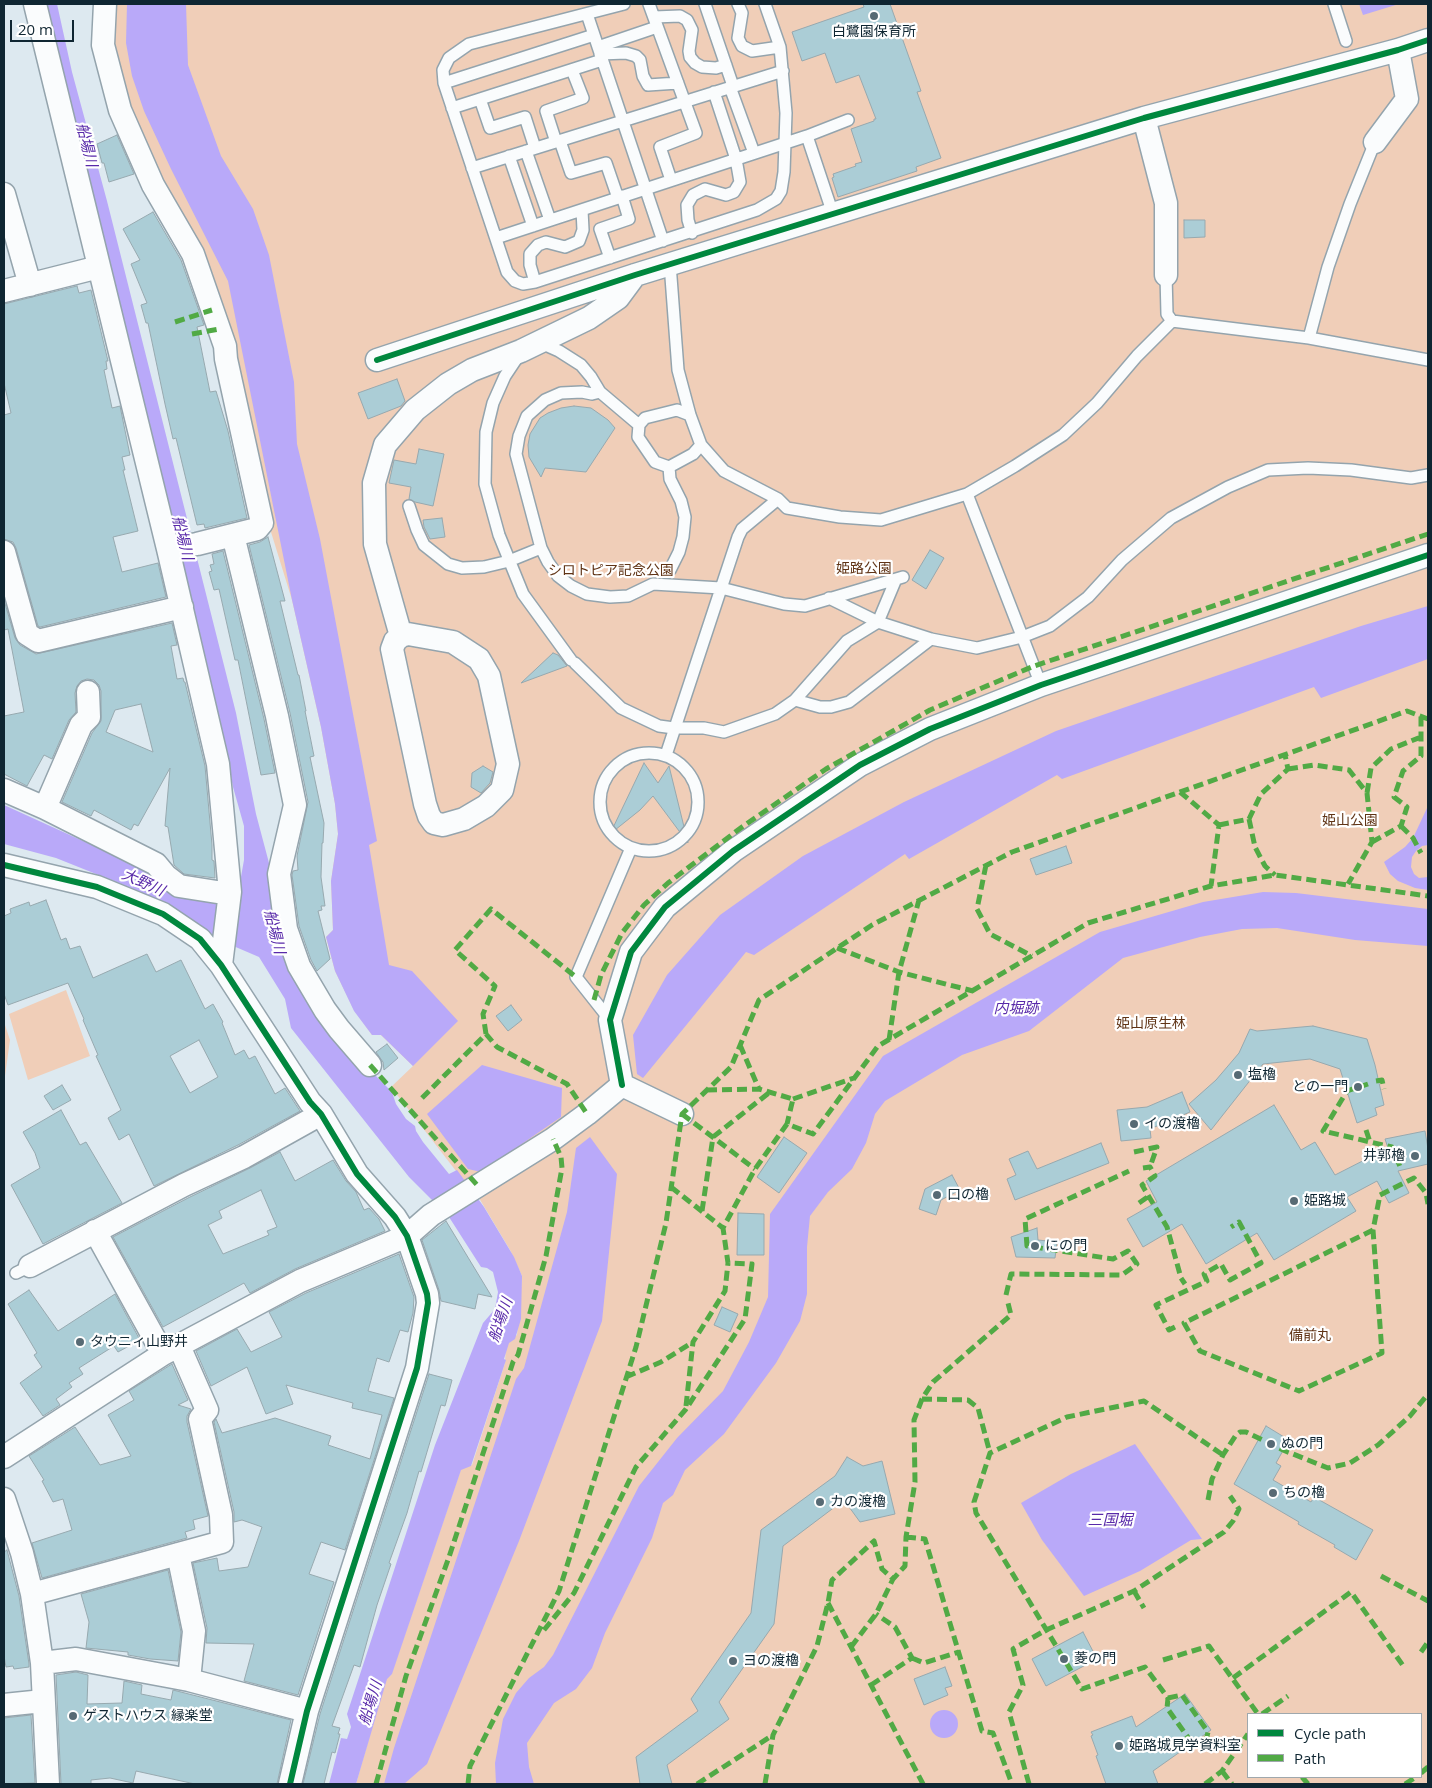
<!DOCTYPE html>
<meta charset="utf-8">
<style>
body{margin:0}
#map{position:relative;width:1432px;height:1788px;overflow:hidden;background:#dde9f0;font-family:"Open Sans",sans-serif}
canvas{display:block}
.frame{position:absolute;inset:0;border:5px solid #0f2632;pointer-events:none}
.legend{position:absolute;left:1247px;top:1713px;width:175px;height:65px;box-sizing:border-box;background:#fff;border:1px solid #9fa8ad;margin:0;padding:6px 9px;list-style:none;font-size:15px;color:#0f2632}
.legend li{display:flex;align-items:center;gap:10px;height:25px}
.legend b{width:25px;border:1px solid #9fa8ad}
.scale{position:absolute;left:10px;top:20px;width:64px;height:22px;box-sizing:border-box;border:2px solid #0f2632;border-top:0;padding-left:6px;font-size:15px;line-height:18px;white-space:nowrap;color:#0f2632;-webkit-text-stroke:4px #fff;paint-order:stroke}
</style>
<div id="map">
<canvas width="1432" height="1788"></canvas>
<div class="frame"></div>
<ul class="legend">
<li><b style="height:6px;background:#00873e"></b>Cycle path</li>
<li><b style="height:6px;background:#51aa45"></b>Path</li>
</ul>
<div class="scale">20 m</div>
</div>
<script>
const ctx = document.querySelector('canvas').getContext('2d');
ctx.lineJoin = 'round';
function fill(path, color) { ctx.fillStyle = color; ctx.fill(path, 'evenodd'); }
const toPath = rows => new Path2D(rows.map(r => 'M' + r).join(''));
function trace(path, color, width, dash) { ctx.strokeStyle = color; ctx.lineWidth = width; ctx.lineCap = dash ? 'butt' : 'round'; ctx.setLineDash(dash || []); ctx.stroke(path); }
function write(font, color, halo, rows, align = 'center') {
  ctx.font = font + ' "Open Sans","Noto Sans JP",sans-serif'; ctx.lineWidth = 4.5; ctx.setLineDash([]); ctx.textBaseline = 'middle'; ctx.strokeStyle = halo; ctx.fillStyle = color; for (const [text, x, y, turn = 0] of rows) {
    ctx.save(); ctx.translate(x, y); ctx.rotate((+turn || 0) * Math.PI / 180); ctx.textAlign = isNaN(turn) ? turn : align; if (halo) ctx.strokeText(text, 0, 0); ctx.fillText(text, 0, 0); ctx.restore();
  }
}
fill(toPath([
 [110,4,1428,4,1428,1784,356,1784,386,1678,391,1675,461,1469,472,1465,505,1363,506,1343,517,1335,522,1276,510,1250,479,1198,463,1180,391,1087,413,1066,381,1035,372,1035,354,1010,335,971,326,937,333,930,331,881,338,834,335,804,321,727,292,600,271,532,254,461,183,229,120,92,108,23],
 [1248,1714,1421,1714,1421,1777,1248,1777],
 [66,990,90,1056,28,1080,9,1014],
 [4,1022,10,1040,4,1083]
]), '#f0ceb8');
fill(toPath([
 [43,4,57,4,72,72,107,201,236,713,256,814,269,863,275,914,354,1054,392,1092,396,1104,406,1119,415,1126,416,1131,423,1142,449,1174,457,1170,484,1207,514,1257,522,1276,521,1319,515,1339,509,1343,504,1359,506,1360,471,1466,461,1470,392,1674,387,1679,356,1784,329,1784,341,1738,347,1739,351,1727,347,1714,435,1445,483,1323,495,1309,498,1292,493,1272,487,1268,481,1267,449,1217,409,1177,291,1028,285,999,259,957,231,945,131,888,56,858,4,844,4,805,116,856,186,895,237,899,244,860,244,826,233,787,217,707,194,624],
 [127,4,186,4,188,65,221,156,253,209,269,255,294,382,297,444,320,539,377,841,369,845,389,965,412,971,458,1021,413,1066,381,1035,372,1035,354,1011,335,971,326,937,333,930,331,881,338,834,335,804,321,727,292,600,228,281,171,169,144,111,132,76,126,43],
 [1359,4,1399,4,1363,15],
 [1428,606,1428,659,1321,698,1314,687,1062,779,1057,775,909,859,905,854,754,955,746,952,643,1078,637,1074,633,1035,667,975,720,915,803,856,904,802,1056,731,1361,626],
 [1428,806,1428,845,1422,846,1416,851,1412,857,1411,867,1414,874,1419,878,1428,877,1428,890,1415,888,1398,881,1390,874,1384,862,1405,847,1413,838],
 [1263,892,1296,893,1428,909,1428,946,1355,940,1277,928,1242,929,1200,937,1123,958,1029,1031,962,1055,885,1101,875,1114,866,1143,852,1169,828,1192,810,1216,807,1247,807,1294,800,1321,776,1363,724,1434,685,1470,673,1495,663,1503,652,1538,605,1633,592,1668,576,1689,554,1703,527,1743,529,1767,534,1784,496,1784,495,1763,503,1719,516,1693,529,1678,544,1667,553,1655,639,1486,677,1438,723,1391,749,1342,768,1297,770,1214,883,1056,1100,932,1203,902],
 [482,1065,562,1088,561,1117,481,1172,468,1169,427,1114],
 [590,1137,617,1174,602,1321,519,1541,427,1764,404,1784,384,1784,394,1748,516,1379,524,1368,567,1212,576,1148],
 [1135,1444,1202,1539,1191,1540,1140,1571,1084,1596,1042,1540,1021,1503,1071,1474],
 '930 1724a14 14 0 1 1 28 0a14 14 0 1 1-28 0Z'
]), '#b9a9f9');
const building = toPath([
 [863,4,890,4,921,91,917,92,941,158,916,167,917,171,838,197,832,178,834,177,833,174,856,166,855,164,862,162,851,129,874,121,874,119,876,119,859,75,836,83,825,53,802,61,792,32,864,7,863,4],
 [117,135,134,174,109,182,104,163,102,163,97,144,117,135],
 [153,212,181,260,204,325,197,327,210,392,216,391,228,431,247,518,205,528,204,524,197,525,176,438,173,439,165,404,148,323,146,323,141,305,147,303,131,264,140,260,123,229,153,212],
 [1184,220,1205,220,1205,237,1184,238,1184,220],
 [77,286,79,293,91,290,108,361,106,361,107,369,104,370,112,408,120,406,130,455,122,457,125,470,123,470,138,531,113,537,122,572,158,563,166,597,40,627,38,626,16,548,13,542,4,539,4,415,11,413,4,383,4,304,77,286],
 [397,379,405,401,401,406,368,419,358,393,397,379],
 [574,406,591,408,608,420,615,428,586,472,545,468,541,477,529,457,528,445,530,434,540,418,548,413,561,408,574,406],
 [419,449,444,454,433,506,415,502,409,499,411,487,389,483,394,460,416,464,419,449],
 [442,518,445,537,430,539,424,527,423,520,442,518],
 [268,537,285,601,280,601,298,675,299,675,306,711,305,711,314,756,310,757,324,823,323,843,322,843,321,877,325,906,321,906,322,910,318,911,330,959,317,971,311,960,299,926,292,875,293,871,298,870,297,856,308,802,290,713,249,545,260,542,268,537],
 [930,550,944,558,926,589,912,580,930,550],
 [223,551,264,719,275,773,261,775,238,660,235,660,219,589,214,590,209,572,212,571,210,565,214,564,212,554,223,551],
 [4,600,15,638,20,645,36,654,172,623,177,645,171,646,177,679,183,678,184,682,185,682,205,766,212,845,212,860,214,861,215,878,184,874,174,865,168,827,165,826,170,768,138,826,134,824,131,830,94,810,91,816,62,802,92,733,101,721,101,691,99,685,94,680,87,679,81,681,77,686,75,693,76,712,69,720,52,759,44,755,27,786,4,774,4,716,24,712,8,629,4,630,4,600],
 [141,704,153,752,106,732,115,710,141,704],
 [553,653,558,655,567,666,521,683,553,653],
 [644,763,658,783,669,766,688,843,653,796,640,810,610,834,644,763],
 [483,766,493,772,490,783,481,793,471,787,472,773,483,766],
 [1066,846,1072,863,1036,875,1030,859,1066,846],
 [46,900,61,940,66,938,70,949,80,946,93,978,147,954,156,972,181,960,205,1009,213,1004,223,1022,222,1023,235,1055,244,1050,249,1059,255,1056,275,1094,285,1088,300,1111,238,1145,154,1186,129,1134,119,1140,108,1118,121,1110,96,1056,98,1055,83,1020,84,1019,68,983,8,1005,4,994,4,916,11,913,10,909,29,902,30,906,46,900],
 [199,1040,218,1077,190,1093,170,1056,199,1040],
 [511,1005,522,1020,508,1031,496,1016,511,1005],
 [1313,1026,1367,1039,1375,1065,1384,1105,1375,1108,1377,1115,1357,1123,1340,1069,1310,1059,1263,1064,1211,1130,1189,1104,1216,1080,1239,1053,1250,1029,1257,1031,1313,1026],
 [387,1044,398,1058,384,1070,383,1062,376,1052,387,1044],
 [62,1085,71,1100,53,1110,44,1096,62,1085],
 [1182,1092,1190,1112,1150,1129,1151,1138,1121,1141,1117,1110,1147,1107,1182,1092],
 [1274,1105,1301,1150,1315,1142,1335,1175,1388,1148,1385,1139,1425,1131,1428,1149,1428,1164,1398,1171,1409,1193,1389,1203,1377,1181,1347,1197,1356,1211,1274,1260,1257,1233,1206,1264,1182,1224,1143,1247,1127,1219,1157,1202,1146,1181,1274,1105],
 [61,1110,80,1145,86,1142,122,1203,43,1244,11,1185,40,1168,35,1153,23,1132,61,1110],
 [784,1137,807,1153,779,1193,757,1177,784,1137],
 [1101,1143,1109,1163,1015,1200,1007,1179,1016,1175,1009,1159,1028,1151,1037,1169,1101,1143],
 [280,1152,295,1181,333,1160,346,1181,356,1192,364,1210,369,1208,379,1219,385,1231,295,1269,250,1293,244,1283,163,1327,113,1237,190,1197,250,1168,280,1152],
 [261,1190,277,1227,267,1231,269,1235,223,1254,208,1225,222,1218,219,1211,261,1190],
 [952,1175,960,1190,941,1200,936,1215,919,1209,925,1189,952,1175],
 [738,1213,764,1214,764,1255,737,1255,738,1213],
 [446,1221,492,1297,478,1294,475,1309,441,1301,439,1290,422,1240,446,1221],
 [1037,1228,1038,1240,1057,1242,1055,1258,1016,1257,1011,1237,1037,1228],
 [399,1254,414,1297,413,1313,408,1332,400,1330,389,1362,377,1358,368,1391,394,1398,345,1550,321,1542,309,1574,334,1582,298,1695,244,1681,254,1644,206,1643,207,1628,193,1563,217,1558,219,1571,248,1567,262,1527,242,1520,234,1522,234,1512,214,1422,216,1419,222,1433,275,1418,331,1436,328,1445,370,1459,382,1415,352,1408,353,1403,286,1385,293,1404,266,1414,247,1367,211,1386,196,1351,237,1329,251,1352,282,1337,269,1312,306,1293,399,1254],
 [29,1290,58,1331,115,1294,140,1340,118,1352,114,1346,79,1368,83,1374,69,1383,72,1387,56,1399,60,1405,43,1416,20,1383,42,1367,34,1355,37,1353,8,1304,29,1290],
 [722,1307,738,1314,730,1332,714,1325,722,1307],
 [172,1364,188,1400,178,1405,191,1409,187,1416,187,1422,208,1516,193,1520,195,1529,185,1532,187,1538,42,1578,32,1543,72,1530,63,1499,53,1502,42,1481,44,1480,29,1456,75,1427,100,1465,131,1456,108,1415,134,1400,129,1391,172,1364],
 [429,1374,452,1380,445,1406,441,1405,421,1472,419,1471,407,1513,389,1563,391,1564,377,1605,360,1667,354,1665,332,1726,340,1728,338,1734,340,1734,335,1753,332,1752,324,1784,303,1784,320,1714,429,1374],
 [1266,1426,1289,1440,1276,1463,1281,1466,1273,1480,1311,1502,1314,1497,1373,1530,1356,1560,1334,1547,1335,1545,1298,1524,1299,1522,1234,1484,1266,1426],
 [847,1457,863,1466,882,1461,895,1514,860,1522,844,1500,783,1546,774,1624,719,1702,729,1719,667,1765,672,1784,640,1784,636,1757,698,1711,691,1699,751,1613,761,1530,835,1476,847,1457],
 [7,1550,19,1596,29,1664,29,1667,14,1669,13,1666,6,1667,4,1656,4,1552,7,1550],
 [168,1570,181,1632,178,1661,150,1659,128,1655,128,1652,86,1648,89,1622,81,1594,168,1570],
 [1083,1632,1097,1659,1046,1686,1032,1659,1083,1632],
 [945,1667,952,1686,945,1688,948,1695,924,1705,914,1679,945,1667],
 [76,1672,88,1675,87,1704,122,1703,124,1681,142,1685,141,1694,171,1700,173,1690,291,1720,277,1784,195,1784,136,1771,133,1783,110,1778,91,1780,91,1784,61,1784,56,1675,76,1672],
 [1185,1694,1211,1730,1153,1771,1158,1784,1106,1784,1096,1756,1098,1755,1091,1736,1093,1735,1091,1732,1132,1716,1136,1727,1185,1694],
 [31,1715,35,1783,4,1784,4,1718,31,1715]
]);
fill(building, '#abcdd6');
trace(building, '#97a9af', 1);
const lane = toPath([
 [624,4,469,44,449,58,443,70,444,83,507,272,515,281,523,284,535,282,757,210,776,199,781,191,784,172,786,113,780,47,765,4],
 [649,4,696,133,660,147,671,180],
 [705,4,733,86],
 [738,4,742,13,738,38,742,46,752,51,780,47],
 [1334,4,1346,41],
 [587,14,663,241],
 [654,17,680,16,687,20,692,30,689,51,690,57,695,63,702,67,716,68,726,65],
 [598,47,657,27],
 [600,54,626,53,636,56,640,60,643,76,648,85,678,83],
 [444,83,594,35],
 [730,87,754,153],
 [480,99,490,128,525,117,535,148],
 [452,108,602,60],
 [807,136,833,214],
 [560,141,571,173,606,163,618,198],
 [556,142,546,111,583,98,572,70],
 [526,151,550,220],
 [509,156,533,226],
 [472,168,783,71],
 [692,233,688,220,687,205,693,195,705,189,726,195,734,192,740,182,736,159,714,92],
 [496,238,807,136,848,120],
 [610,258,600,229,629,219,622,196],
 [670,264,678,370,690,415,701,445,724,471,778,499,787,508,840,517,881,520,967,494,1015,466,1063,435,1097,403,1137,356,1172,321],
 [1166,275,1167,314,1172,321,1309,338,1428,360],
 [535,282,530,265,530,254,538,245,546,242,565,247,579,241,583,230,582,210],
 [1309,338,1328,267,1350,204,1375,142],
 [541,343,559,351,581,365,591,377,600,392],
 [519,355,505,376,493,403,486,432,485,484,499,535,523,594,571,660],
 [639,425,645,418,677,410,690,415],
 [669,467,693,454,701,445],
 [967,494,1041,685],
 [409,506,417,530,424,545,448,564,462,568,484,567,509,561,541,548],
 [670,570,679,552,683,537,685,517,681,501,670,479,669,467,655,462,638,437,639,425,600,392,592,394,582,392,561,393,545,400,527,416,519,436,516,454,541,548,548,562,558,576,571,586,587,594,610,597,628,596,653,584,721,588,784,604,805,606,903,577],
 [829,598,878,622,931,639,977,648,1022,637,1050,626,1088,597,1122,560,1171,518,1228,487,1268,470,1308,468,1351,470,1411,478,1428,475],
 [575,663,621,708,659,726,674,728,704,728,724,732,775,714,795,700,820,707,831,707,849,702,931,639],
 [795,700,847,641,878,622,896,579],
 '600 802a49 49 0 1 1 98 0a49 49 0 1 1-98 0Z',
 [666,755,738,537,742,529,778,499],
 [610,1020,576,977,631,848],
 [16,1273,22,1270]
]);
const street = toPath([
 [35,4,168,549,218,764,230,892,221,965],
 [105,4,103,45,120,110,153,185,193,254,225,346,226,359,262,523,257,529,197,544,168,549],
 [1144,118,1166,203,1166,275],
 [1375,142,1407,99,1398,50],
 [4,194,30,285],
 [4,291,99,267],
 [377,360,635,275,1144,118,1398,50,1428,40],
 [233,535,277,716,295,805,279,874,286,929,299,966,325,1010,339,1029,370,1065],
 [4,552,27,634,38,641,182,607],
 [401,636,408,634,453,642,479,659,489,676,508,764,502,790,486,806,464,819,443,825,434,823,429,816,425,804,392,649,395,641,401,636,375,544,374,483,385,445,415,410,448,384,472,370,521,351,589,318,618,298,635,275],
 [4,790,45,808,156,864,166,876,179,886,217,892,230,892],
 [45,808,81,725,89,717,88,692],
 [4,865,97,887,163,914,200,939,221,965,310,1102,321,1114,357,1174,395,1217,407,1236,427,1294,428,1303,417,1368,307,1711,290,1784],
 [622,1085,610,1020,631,952,665,907,733,851,860,765,930,729,1041,685,1428,555],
 [622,1085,682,1114],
 [95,1231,163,1354],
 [30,1266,184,1185,244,1157,321,1114],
 [4,1457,163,1354,300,1281,407,1236,431,1215,553,1139,587,1114,622,1085],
 [4,1499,22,1553,32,1594,42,1663,48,1784],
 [178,1554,194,1631,189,1680],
 [32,1594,222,1542,221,1515,200,1419,207,1410,179,1346],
 [42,1663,76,1659,189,1680,307,1711],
 [4,1705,43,1701]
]);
trace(lane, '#94a4ad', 14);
trace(street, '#94a4ad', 25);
trace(lane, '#fafcfd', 11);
trace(street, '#fafcfd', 22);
trace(toPath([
 [175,322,212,310],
 [192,334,219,329],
 [1288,769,1314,765,1349,770,1367,793,1372,842,1348,884],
 [1180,792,1219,825,1211,886],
 [1367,793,1371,768,1391,749,1421,737],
 [1249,819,1255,847,1265,866,1275,875],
 [1219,825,1249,819,1261,794,1288,769,1285,755],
 [1401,826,1413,838,1421,853],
 [1372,842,1401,826,1407,807,1394,797,1403,771,1421,756,1421,716],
 [986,865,977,909,990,934,1032,956],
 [837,948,899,972,973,991],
 [594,1000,601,975,622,933,644,905,668,883,742,827,826,769,930,710,1034,666,1428,534],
 [486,1034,483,1014,495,986,455,950,491,909,576,977],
 [889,1040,899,972,919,900],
 [740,1045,759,1089],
 [370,1065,478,1186],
 [1376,1081,1382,1080,1384,1089],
 [1368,1084,1347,1091,1323,1131,1392,1147,1401,1169],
 [707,1090,759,1089,793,1099,787,1124],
 [422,1098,486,1034,497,1047,567,1084,587,1114],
 [793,1099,854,1078],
 [682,1114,755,1169],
 [1366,1130,1370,1142],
 [1134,1152,1157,1147,1150,1167],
 [1143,1168,1150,1167,1155,1176,1142,1185,1167,1227,1181,1278,1185,1284],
 [671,1187,723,1228],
 [1139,1203,1149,1196],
 [702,1211,713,1137,770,1092],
 [1373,1230,1184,1323,1200,1351,1299,1391,1382,1353,1373,1230,1380,1195,1414,1178,1426,1193,1428,1204],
 [1006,1295,1011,1274,1122,1275,1137,1264,1128,1251,1113,1259,1027,1246,1025,1219,1129,1171],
 [1175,1327,1169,1330,1156,1305,1207,1281,1204,1274,1221,1264,1230,1280,1261,1263,1239,1222,1231,1227],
 [626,1377,661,1362,693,1342],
 [922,1399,968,1400,978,1408,990,1453],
 [686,1406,693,1342,725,1291,728,1263],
 [1208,1500,1212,1479,1223,1455,1236,1435,1240,1432,1246,1432,1283,1450,1328,1468,1350,1463,1378,1445,1410,1416,1428,1394],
 [906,1537,925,1539,982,1731,993,1733,1012,1784],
 [1381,1576,1428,1601],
 [1134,1591,1144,1608],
 [828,1603,923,1784],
 [544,1630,574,1593,636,1467,686,1409,745,1319,752,1264,728,1263,723,1228,755,1169,787,1124,813,1134,878,1046,1088,923,1211,886,1275,875,1428,896],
 [851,1647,876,1614,893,1579],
 [1421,1652,1428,1642],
 [912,1658,924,1663,959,1652],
 [1163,1660,1209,1646,1258,1714],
 [1233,1678,1351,1592,1404,1667],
 [871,1685,912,1658,895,1627,876,1614],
 [1168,1698,1182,1695,1208,1732,1204,1749,1192,1743,1167,1708,1168,1698,1145,1667,1082,1689,976,1513,974,1502,990,1453,1067,1417,1144,1401,1223,1455],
 [1262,1714,1288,1696],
 [1222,1771,1232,1784],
 [1421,1773,1428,1767],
 [1302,1777,1308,1784],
 [376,1784,406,1676,449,1557,513,1362,518,1355,546,1256,562,1168,561,1157,553,1139],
 [468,1784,470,1766,559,1591,636,1347,666,1223,682,1114,731,1067,759,1000,872,925,1012,852,1407,711,1428,719],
 [697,1784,773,1735],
 [765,1784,773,1735,817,1646,828,1603,832,1580,874,1541,882,1569,893,1579,905,1566,906,1537,915,1482,914,1420,922,1399,933,1382,1011,1315,1007,1299],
 [1029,1784,1009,1712,1023,1685,1013,1649,1046,1630,1134,1591,1224,1532,1233,1521,1239,1509,1230,1496],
 [1205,1784,1222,1771,1248,1734],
 [1405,1784,1416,1777]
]), '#51aa45', 5, [10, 5]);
trace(toPath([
 [377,360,635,275,1144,118,1398,50,1428,40],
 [4,865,97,887,163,914,200,939,221,965,310,1102,321,1114,357,1174,395,1217,407,1236,427,1294,428,1303,417,1368,307,1711,290,1784],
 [622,1085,610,1020,631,952,665,907,733,851,860,765,930,729,1041,685,1428,555]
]), '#00873e', 6);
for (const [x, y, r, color] of [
 [874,16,5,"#576a74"],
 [1238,1075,5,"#576a74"],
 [1358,1087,5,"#576a74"],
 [1134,1124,5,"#576a74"],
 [1415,1156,5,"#576a74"],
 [937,1195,5,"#576a74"],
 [1294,1201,5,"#576a74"],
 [1035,1246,5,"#576a74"],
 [80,1342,5,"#576a74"],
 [1271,1444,5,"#576a74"],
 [1273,1493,5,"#576a74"],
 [820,1502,5,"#576a74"],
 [1064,1659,5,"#576a74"],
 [733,1661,5,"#576a74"],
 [73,1716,5,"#576a74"],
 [1119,1746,5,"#576a74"]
]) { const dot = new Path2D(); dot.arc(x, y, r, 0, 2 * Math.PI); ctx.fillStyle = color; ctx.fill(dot); trace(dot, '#fff', 2); }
write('14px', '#0f2632', '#fff', [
 ["白鷺園保育所",874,32,"center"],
 ["塩櫓",1248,1075],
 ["との一門",1348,1087,"right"],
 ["イの渡櫓",1144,1124],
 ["井郭櫓",1405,1156,"right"],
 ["口の櫓",947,1195],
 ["姫路城",1304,1201],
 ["にの門",1045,1246],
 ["タウニィ山野井",90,1342],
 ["ぬの門",1281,1444],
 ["ちの櫓",1283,1493],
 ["カの渡櫓",830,1502],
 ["菱の門",1074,1659],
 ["ヨの渡櫓",743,1661],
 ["ゲストハウス 縁楽堂",83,1716],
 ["姫路城見学資料室",1129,1746]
], 'left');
write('14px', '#603416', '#fff', [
 ["姫路公園",864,569],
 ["シロトピア記念公園",611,571],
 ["姫山公園",1350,821],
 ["姫山原生林",1151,1024],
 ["備前丸",1310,1336]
]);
write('italic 15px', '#5829a9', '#fff', [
 ["船場川",86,145,76],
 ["船場川",182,538,76],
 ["大野川",143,883,24],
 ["船場川",274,932,76],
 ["内堀跡",1016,1009],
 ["船場川",501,1320,-71],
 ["三国堀",1110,1521],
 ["船場川",371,1703,-73]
]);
</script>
